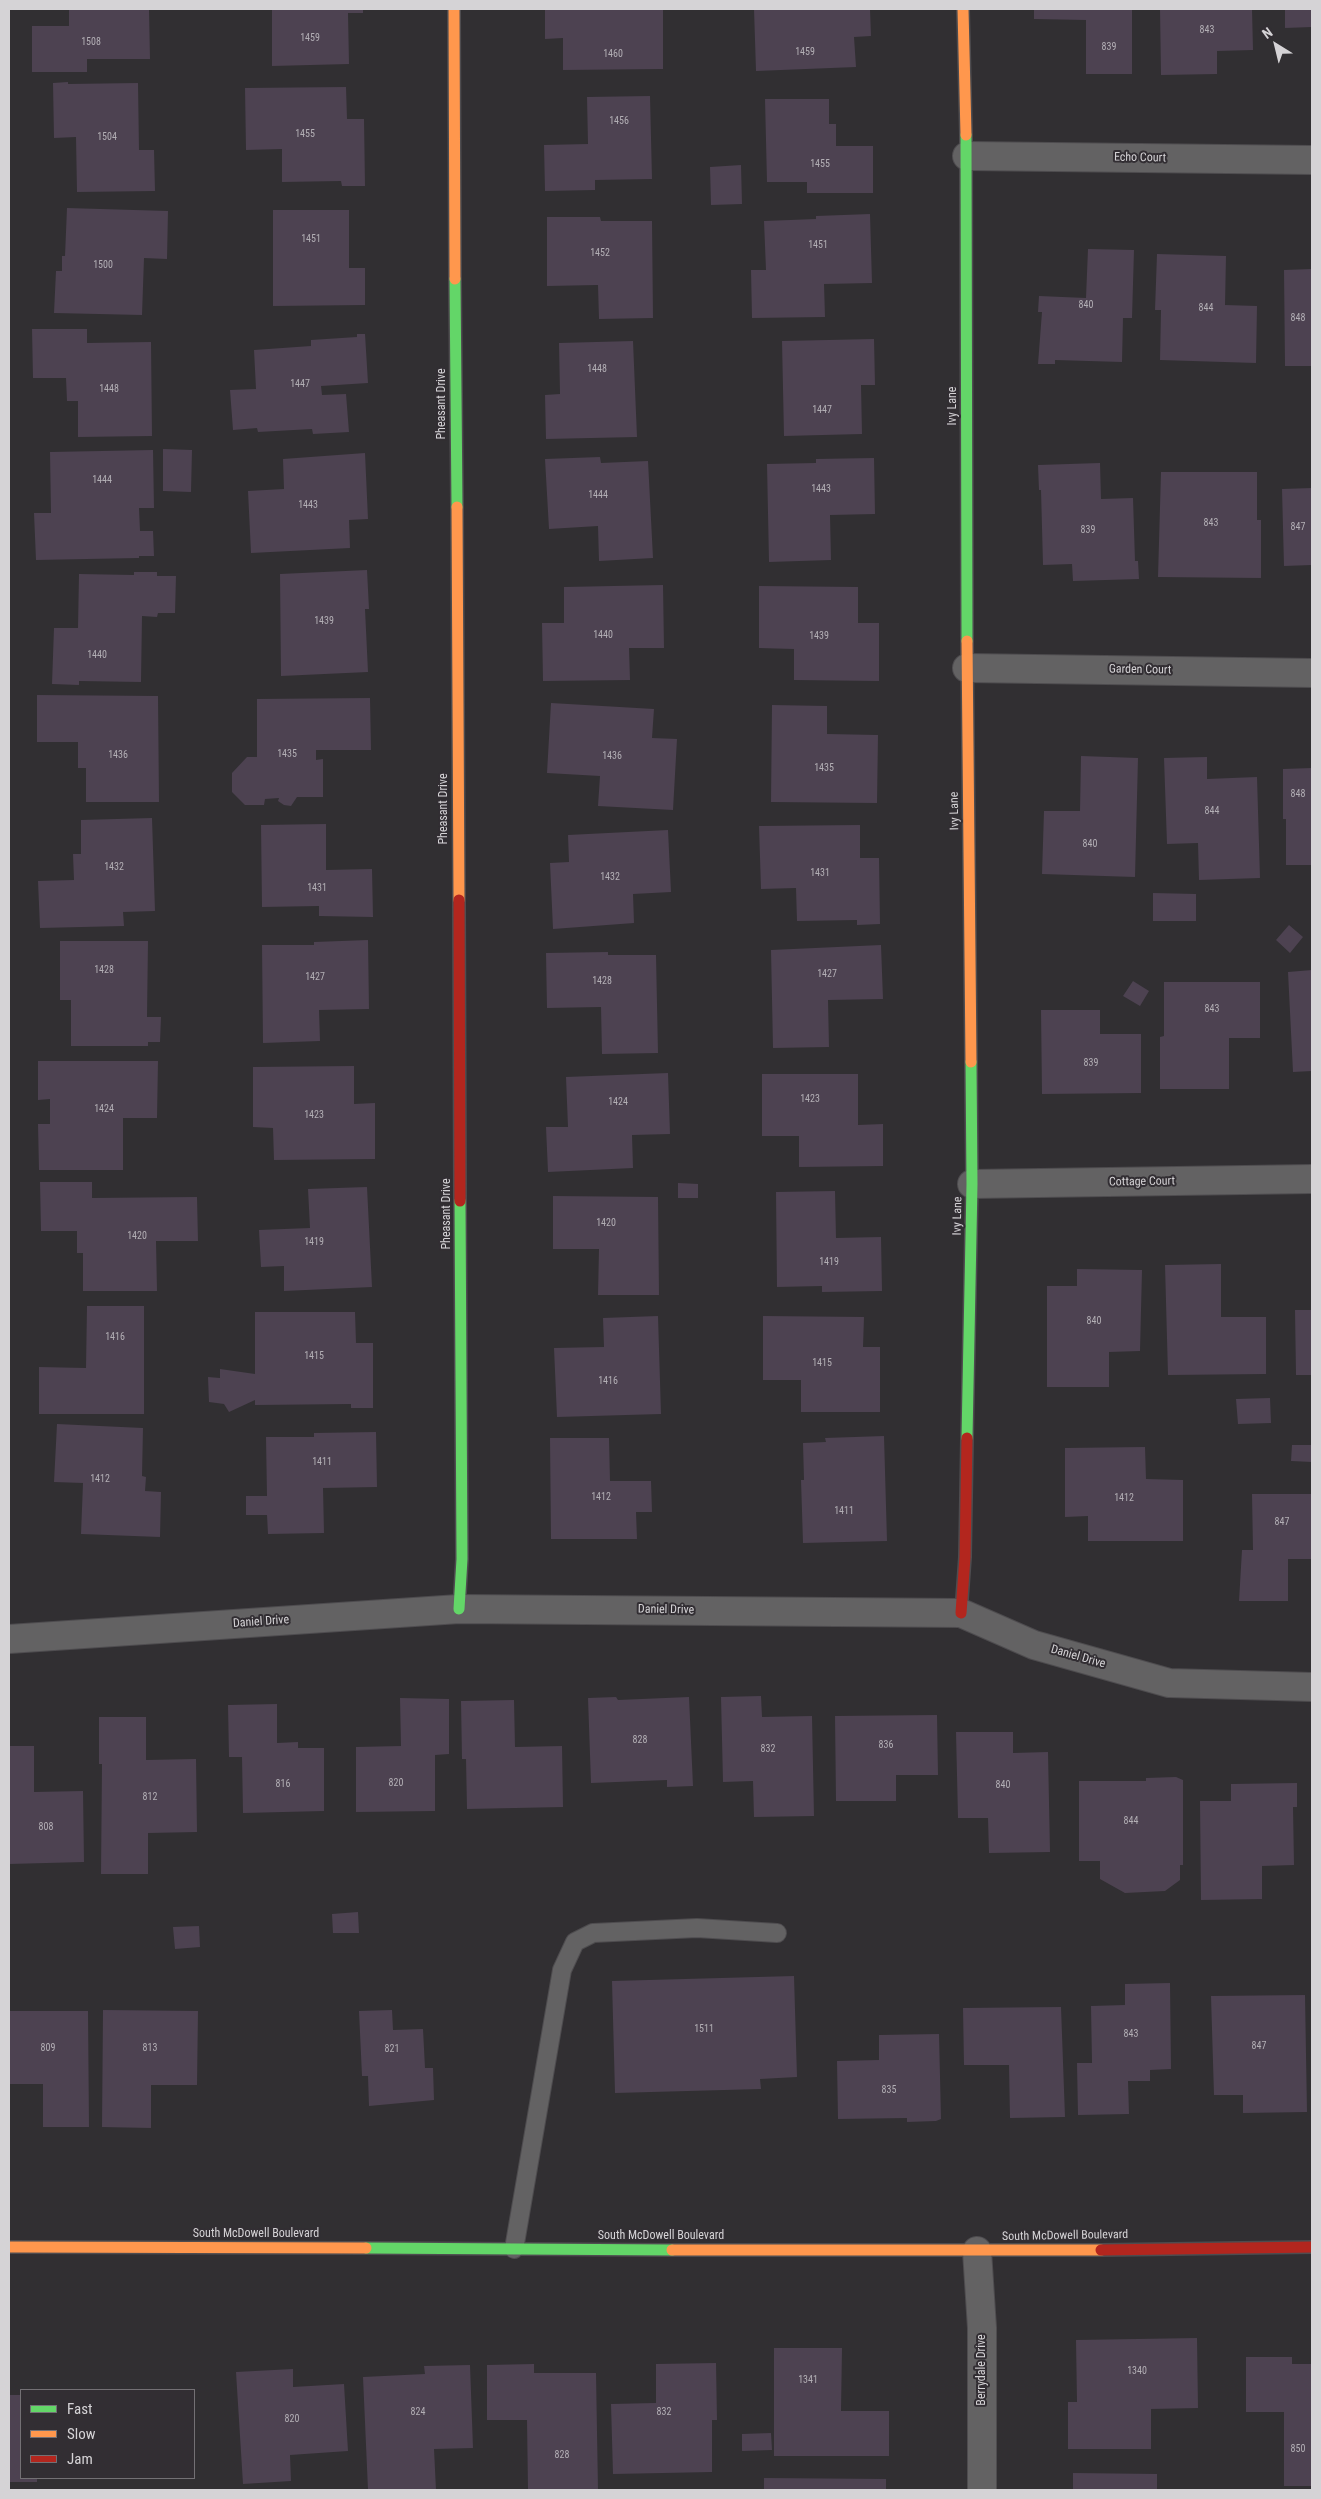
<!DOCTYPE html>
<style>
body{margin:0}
#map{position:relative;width:1321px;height:2499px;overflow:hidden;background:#312f32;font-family:"Roboto Condensed",sans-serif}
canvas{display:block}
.frame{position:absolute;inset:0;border:10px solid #d5d3d6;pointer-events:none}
.legend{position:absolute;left:20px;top:2389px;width:175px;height:90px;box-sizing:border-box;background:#322e33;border:1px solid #737074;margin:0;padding:6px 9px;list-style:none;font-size:15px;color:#d5d3d6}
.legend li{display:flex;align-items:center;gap:10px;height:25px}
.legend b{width:25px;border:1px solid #737074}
.north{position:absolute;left:1251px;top:20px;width:50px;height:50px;-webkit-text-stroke:4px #322e33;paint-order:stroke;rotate:324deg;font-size:14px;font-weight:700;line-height:20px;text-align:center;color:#d5d3d6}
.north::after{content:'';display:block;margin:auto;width:18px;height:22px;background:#d5d3d6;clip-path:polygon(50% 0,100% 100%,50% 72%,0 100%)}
</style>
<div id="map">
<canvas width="1321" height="2499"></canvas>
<div class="frame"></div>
<ul class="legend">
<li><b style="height:6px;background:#63d668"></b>Fast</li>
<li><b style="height:6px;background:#ff974d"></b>Slow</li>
<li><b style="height:6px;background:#b3261e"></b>Jam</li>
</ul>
<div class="north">N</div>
</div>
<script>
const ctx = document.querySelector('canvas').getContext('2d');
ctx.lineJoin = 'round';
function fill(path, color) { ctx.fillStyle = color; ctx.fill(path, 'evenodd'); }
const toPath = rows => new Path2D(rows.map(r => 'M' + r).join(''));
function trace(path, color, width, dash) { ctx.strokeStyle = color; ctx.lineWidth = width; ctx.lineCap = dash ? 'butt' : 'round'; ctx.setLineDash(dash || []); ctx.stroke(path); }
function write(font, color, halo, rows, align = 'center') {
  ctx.font = font + ' "Roboto Condensed",sans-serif'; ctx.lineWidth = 4; ctx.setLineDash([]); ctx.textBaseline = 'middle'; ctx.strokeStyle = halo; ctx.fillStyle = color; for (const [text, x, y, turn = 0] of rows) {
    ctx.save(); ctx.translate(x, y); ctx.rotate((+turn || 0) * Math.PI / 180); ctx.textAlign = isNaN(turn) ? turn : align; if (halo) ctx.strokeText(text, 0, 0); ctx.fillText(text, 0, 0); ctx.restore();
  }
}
fill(toPath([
 [69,9,149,9,150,59,87,59,87,72,32,72,32,26,69,26],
 [272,9,363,9,363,13,348,13,349,64,272,66],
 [545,9,663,9,663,69,563,70,563,38,545,39],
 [754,9,870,9,871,36,854,37,856,67,756,71],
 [1034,9,1132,10,1132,74,1086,74,1086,20,1034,19],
 [1160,9,1252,9,1253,50,1217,51,1217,74,1161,75],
 [1285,9,1312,9,1312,27,1285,28],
 [68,82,68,84,138,83,139,150,154,150,155,191,77,192,76,137,54,138,53,83],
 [346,87,347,119,364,119,365,186,342,186,341,181,282,182,282,149,246,150,245,88],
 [650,96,652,179,595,180,595,190,545,191,544,145,588,144,587,97],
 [765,99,829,99,829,124,836,124,836,146,873,146,873,193,807,193,807,182,767,182],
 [741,165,742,204,711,205,710,167],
 [67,208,168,211,167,259,144,258,142,315,54,313,56,271,62,271,62,256,65,256],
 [273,210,349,210,349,268,365,268,365,305,273,306],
 [870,214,872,283,824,284,825,317,752,318,751,270,766,270,764,221,816,219,816,216],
 [547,217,600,217,601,221,652,221,653,318,599,319,598,285,547,286],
 [1088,249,1134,250,1132,318,1123,318,1122,362,1055,360,1055,364,1038,364,1042,312,1038,312,1039,296,1086,298],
 [1157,254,1226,256,1225,305,1257,306,1256,363,1160,360,1161,310,1155,310],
 [1312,269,1312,366,1285,366,1284,270],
 [32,329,87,329,87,343,151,342,152,436,78,437,78,401,67,401,66,378,33,378],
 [357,334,365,334,368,383,321,386,322,395,346,394,349,432,313,434,312,429,258,432,257,428,233,430,230,390,256,389,254,350,311,346,311,340,357,337],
 [874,339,875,385,861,385,862,434,784,436,782,341],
 [633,341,637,437,546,439,545,395,560,394,559,343],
 [163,449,192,450,191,492,163,491],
 [153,450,154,508,139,508,140,531,153,531,154,556,139,556,139,558,36,560,34,513,51,513,50,452],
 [365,453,368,519,349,520,350,548,251,553,248,491,284,489,283,459],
 [600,457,601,463,648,461,653,558,599,561,598,526,549,529,545,459],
 [874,458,875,514,830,515,831,560,769,562,767,464,816,463,816,459],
 [1100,463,1101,499,1133,498,1135,561,1138,561,1139,579,1073,581,1072,564,1043,565,1041,490,1039,490,1038,465],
 [1161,472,1257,472,1257,520,1261,520,1261,578,1158,577],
 [1312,488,1312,565,1284,566,1282,489],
 [367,570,369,609,365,609,368,672,281,676,280,574],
 [134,572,157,572,157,576,176,576,175,613,158,613,157,617,142,616,141,682,79,681,79,685,52,684,54,628,78,628,79,574,134,575],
 [663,585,664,648,629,648,630,680,543,681,542,623,564,623,564,587],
 [759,586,858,587,858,623,879,623,879,681,794,680,794,649,759,648],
 [37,695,158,696,159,802,86,802,86,768,78,768,78,742,37,742],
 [370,698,371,750,316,750,316,760,323,759,323,797,297,797,291,806,284,805,278,801,279,798,265,799,264,805,245,805,232,792,232,773,247,757,257,757,257,699],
 [551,703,654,709,652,738,677,739,673,810,598,806,600,776,547,773],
 [772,705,827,706,827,734,878,735,877,803,771,802],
 [1081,756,1138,758,1135,877,1042,874,1044,811,1080,811],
 [1207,757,1207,779,1257,777,1260,878,1199,880,1198,843,1167,844,1164,758],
 [1312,768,1312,865,1286,865,1286,819,1283,819,1283,769],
 [152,818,155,911,123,912,124,926,40,928,38,881,74,880,73,854,81,854,81,820],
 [326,824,326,870,372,869,373,917,319,916,319,906,262,907,261,825],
 [860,825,860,858,879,858,880,924,857,925,857,920,797,921,796,888,761,889,759,826],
 [668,830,671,892,633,894,634,923,553,929,550,863,569,862,568,835],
 [1153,893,1196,894,1196,921,1153,921],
 [1289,925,1303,937,1290,953,1276,940],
 [368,940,369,1009,319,1010,320,1041,263,1043,262,945,314,945,314,942],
 [60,941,148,941,147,1017,161,1017,160,1042,148,1042,148,1046,71,1046,71,1000,60,1000],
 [881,945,883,999,828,1000,829,1047,773,1048,771,950],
 [608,952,608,955,656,955,658,1053,602,1054,601,1007,547,1008,546,953],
 [1312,970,1312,1071,1293,1072,1288,972],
 [1133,981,1149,991,1140,1006,1123,996],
 [1164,982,1260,982,1260,1038,1229,1038,1229,1089,1160,1089,1160,1037,1164,1036],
 [1041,1010,1100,1010,1100,1034,1141,1034,1141,1093,1042,1094],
 [38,1061,158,1061,157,1118,123,1118,123,1170,39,1170,38,1124,50,1124,50,1099,38,1100],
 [354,1066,354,1104,375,1103,375,1159,274,1160,273,1128,253,1127,253,1067],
 [668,1073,670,1134,632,1135,633,1168,548,1172,546,1127,568,1127,566,1077],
 [762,1074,858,1074,858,1125,883,1124,883,1166,799,1167,799,1136,762,1136],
 [40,1182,92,1182,92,1198,197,1197,198,1241,156,1241,157,1291,83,1291,83,1253,77,1253,77,1231,41,1231],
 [678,1183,698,1184,698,1198,678,1198],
 [367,1187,372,1287,284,1291,284,1266,261,1267,259,1230,310,1228,308,1189],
 [835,1191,836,1238,881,1237,882,1291,822,1292,822,1286,777,1287,776,1192],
 [553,1196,658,1197,659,1295,598,1295,599,1249,553,1249],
 [1221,1264,1221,1317,1266,1317,1266,1374,1168,1375,1165,1265],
 [1077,1269,1142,1270,1140,1351,1109,1352,1109,1387,1047,1387,1047,1286,1077,1286],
 [87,1306,144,1306,144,1414,39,1414,39,1367,86,1368],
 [1295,1310,1312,1310,1312,1375,1296,1375],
 [255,1312,355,1312,356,1343,373,1343,373,1408,351,1408,351,1404,255,1405,255,1400,229,1412,224,1404,209,1402,208,1377,220,1378,220,1369,255,1374],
 [658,1316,661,1414,557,1417,554,1348,604,1347,603,1318],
 [763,1316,864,1317,863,1347,880,1347,880,1412,801,1412,801,1380,763,1380],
 [1270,1398,1271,1423,1238,1424,1236,1399],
 [57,1424,143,1428,142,1476,146,1477,145,1491,161,1492,160,1537,81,1534,83,1483,54,1482],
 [376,1432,377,1487,323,1488,324,1533,268,1534,267,1515,246,1515,246,1496,267,1496,266,1437,314,1437,314,1433],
 [884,1436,887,1541,803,1543,801,1480,804,1480,803,1443,826,1442,825,1438],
 [550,1438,609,1438,610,1481,651,1481,652,1512,636,1512,637,1539,551,1539],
 [1292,1445,1312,1445,1312,1462,1291,1461],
 [1145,1447,1146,1479,1183,1480,1183,1541,1088,1541,1088,1516,1065,1517,1065,1448],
 [1252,1494,1312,1494,1312,1559,1288,1559,1288,1601,1239,1601,1242,1550,1253,1550],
 [761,1696,762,1717,812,1716,814,1816,754,1817,753,1781,723,1782,721,1697],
 [616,1697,618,1700,689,1697,693,1786,667,1787,667,1780,591,1783,588,1698],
 [400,1698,449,1699,449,1754,435,1755,435,1811,356,1812,356,1747,401,1746],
 [514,1700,515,1747,562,1746,563,1807,467,1809,466,1759,462,1759,461,1701],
 [277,1704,277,1743,298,1742,298,1748,324,1748,324,1811,243,1813,242,1757,229,1757,228,1705],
 [937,1715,938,1775,896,1775,896,1801,836,1801,835,1716],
 [99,1717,146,1717,146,1760,196,1759,197,1832,148,1833,148,1874,101,1874,102,1764,99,1764],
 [956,1732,1013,1732,1013,1753,1048,1752,1050,1852,989,1853,988,1818,958,1818],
 [9,1746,34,1746,34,1792,83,1791,84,1862,9,1864],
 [1176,1777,1183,1780,1183,1865,1180,1865,1180,1880,1165,1891,1125,1893,1100,1879,1100,1861,1079,1861,1079,1781,1146,1781,1146,1778],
 [1297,1783,1297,1807,1293,1807,1294,1865,1262,1866,1262,1899,1201,1900,1200,1801,1231,1801,1231,1784],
 [358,1912,359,1933,333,1933,332,1914],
 [199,1926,200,1947,175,1949,173,1927],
 [794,1976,797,2077,760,2079,761,2089,615,2093,612,1981],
 [1170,1983,1171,2069,1150,2070,1150,2081,1128,2081,1129,2114,1078,2115,1077,2063,1092,2063,1091,2006,1125,2005,1125,1984],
 [1305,1995,1307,2112,1243,2113,1243,2095,1214,2095,1211,1996],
 [1061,2007,1065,2117,1010,2118,1009,2065,964,2065,963,2008],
 [103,2010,198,2011,197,2085,151,2085,151,2128,102,2127],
 [392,2010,393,2030,423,2029,425,2068,433,2068,434,2100,369,2106,368,2076,362,2076,359,2011],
 [9,2011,88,2011,89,2127,43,2127,43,2084,9,2084],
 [939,2034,941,2119,936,2121,907,2122,907,2118,838,2119,837,2061,879,2060,879,2035],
 [1197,2338,1198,2408,1151,2409,1151,2449,1068,2449,1068,2402,1077,2402,1076,2340],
 [774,2348,842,2348,841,2411,889,2411,889,2456,774,2456],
 [1246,2357,1292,2357,1292,2364,1312,2364,1312,2486,1284,2486,1284,2412,1246,2412],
 [716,2363,717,2420,712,2420,712,2472,613,2474,611,2404,656,2403,656,2364],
 [534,2364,534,2373,596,2373,598,2490,528,2490,527,2420,487,2420,487,2365],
 [470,2365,473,2448,434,2449,436,2490,368,2490,363,2377,425,2374,424,2366],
 [293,2369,293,2387,344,2384,348,2451,290,2455,291,2481,243,2484,236,2372],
 [9,2395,21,2395,21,2478,37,2478,37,2482,9,2482],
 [771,2433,772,2450,742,2451,742,2434],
 [1073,2473,1157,2474,1157,2490,1073,2490],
 [764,2478,886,2479,886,2490,764,2490]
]), '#4d4251');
const lane = toPath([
 [514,2249,562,1970,575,1942,593,1933,697,1928,777,1933]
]);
const street = toPath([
 [967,156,1312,160],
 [967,668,1312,673],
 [972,1184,1312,1179],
 [9,1639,459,1609,961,1613,1034,1645,1169,1683,1312,1687],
 [977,2251,982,2328,982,2490]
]);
const fast = toPath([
 [966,135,967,641],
 [455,279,457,507],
 [967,1438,972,1184,971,1062],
 [459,1609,462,1559,460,1201],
 [366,2248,672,2250]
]);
const slow = toPath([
 [454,9,455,279],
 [963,9,966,135],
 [457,507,459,900],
 [967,641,971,1062],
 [9,2247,366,2248],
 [672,2250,1101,2250]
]);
const jam = toPath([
 [459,900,460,1201],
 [961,1613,965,1557,967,1438],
 [1101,2250,1312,2247]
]);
trace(lane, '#4e4c4f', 20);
trace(street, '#4e4c4f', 30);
trace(fast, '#4e4c4f', 14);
trace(slow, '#4e4c4f', 14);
trace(jam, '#4e4c4f', 14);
trace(lane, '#636263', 18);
trace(street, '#636263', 28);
trace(fast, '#63d668', 11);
trace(slow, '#ff974d', 11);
trace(jam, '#b3261e', 11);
write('10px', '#b3afb5', null, [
 ["843",1207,30],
 ["1459",310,38],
 ["1508",91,42],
 ["839",1109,47],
 ["1459",805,52],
 ["1460",613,54],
 ["1456",619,121],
 ["1455",305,134],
 ["1504",107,137],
 ["1455",820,164],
 ["1451",311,239],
 ["1451",818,245],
 ["1452",600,253],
 ["1500",103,265],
 ["840",1086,305],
 ["844",1206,308],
 ["848",1298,318],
 ["1448",597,369],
 ["1447",300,384],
 ["1448",109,389],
 ["1447",822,410],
 ["1444",102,480],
 ["1443",821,489],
 ["1444",598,495],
 ["1443",308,505],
 ["843",1211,523],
 ["847",1298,527],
 ["839",1088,530],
 ["1439",324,621],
 ["1440",603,635],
 ["1439",819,636],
 ["1440",97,655],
 ["1435",287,754],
 ["1436",118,755],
 ["1436",612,756],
 ["1435",824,768],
 ["848",1298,794],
 ["844",1212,811],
 ["840",1090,844],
 ["1432",114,867],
 ["1431",820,873],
 ["1432",610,877],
 ["1431",317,888],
 ["1428",104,970],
 ["1427",827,974],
 ["1427",315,977],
 ["1428",602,981],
 ["843",1212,1009],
 ["839",1091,1063],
 ["1423",810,1099],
 ["1424",618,1102],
 ["1424",104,1109],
 ["1423",314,1115],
 ["1420",606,1223],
 ["1420",137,1236],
 ["1419",314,1242],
 ["1419",829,1262],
 ["840",1094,1321],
 ["1416",115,1337],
 ["1415",314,1356],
 ["1415",822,1363],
 ["1416",608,1381],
 ["1411",322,1462],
 ["1412",100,1479],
 ["1412",601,1497],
 ["1412",1124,1498],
 ["1411",844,1511],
 ["847",1282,1522],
 ["828",640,1740],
 ["836",886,1745],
 ["832",768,1749],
 ["820",396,1783],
 ["816",283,1784],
 ["840",1003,1785],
 ["812",150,1797],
 ["844",1131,1821],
 ["808",46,1827],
 ["1511",704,2029],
 ["843",1131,2034],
 ["847",1259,2046],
 ["809",48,2048],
 ["813",150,2048],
 ["821",392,2049],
 ["835",889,2090],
 ["1340",1137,2371],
 ["1341",808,2380],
 ["824",418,2412],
 ["832",664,2412],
 ["820",292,2419],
 ["850",1298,2449],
 ["828",562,2455]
]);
write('12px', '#d5d3d6', '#322e33', [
 ["Echo Court",1140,158,1],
 ["Pheasant Drive",442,404,-90],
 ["Ivy Lane",953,406,-90],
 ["Garden Court",1140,670,1],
 ["Pheasant Drive",444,809,-90],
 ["Ivy Lane",955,811,-91],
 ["Cottage Court",1142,1182,-1],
 ["Pheasant Drive",447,1214,-90],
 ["Ivy Lane",958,1216,-89],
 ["Daniel Drive",666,1610,1],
 ["Daniel Drive",261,1622,-4],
 ["Daniel Drive",1078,1657,16],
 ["South McDowell Boulevard",256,2234],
 ["South McDowell Boulevard",661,2236],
 ["South McDowell Boulevard",1065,2236,-1],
 ["Berrydale Drive",982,2370,-90]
]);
</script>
